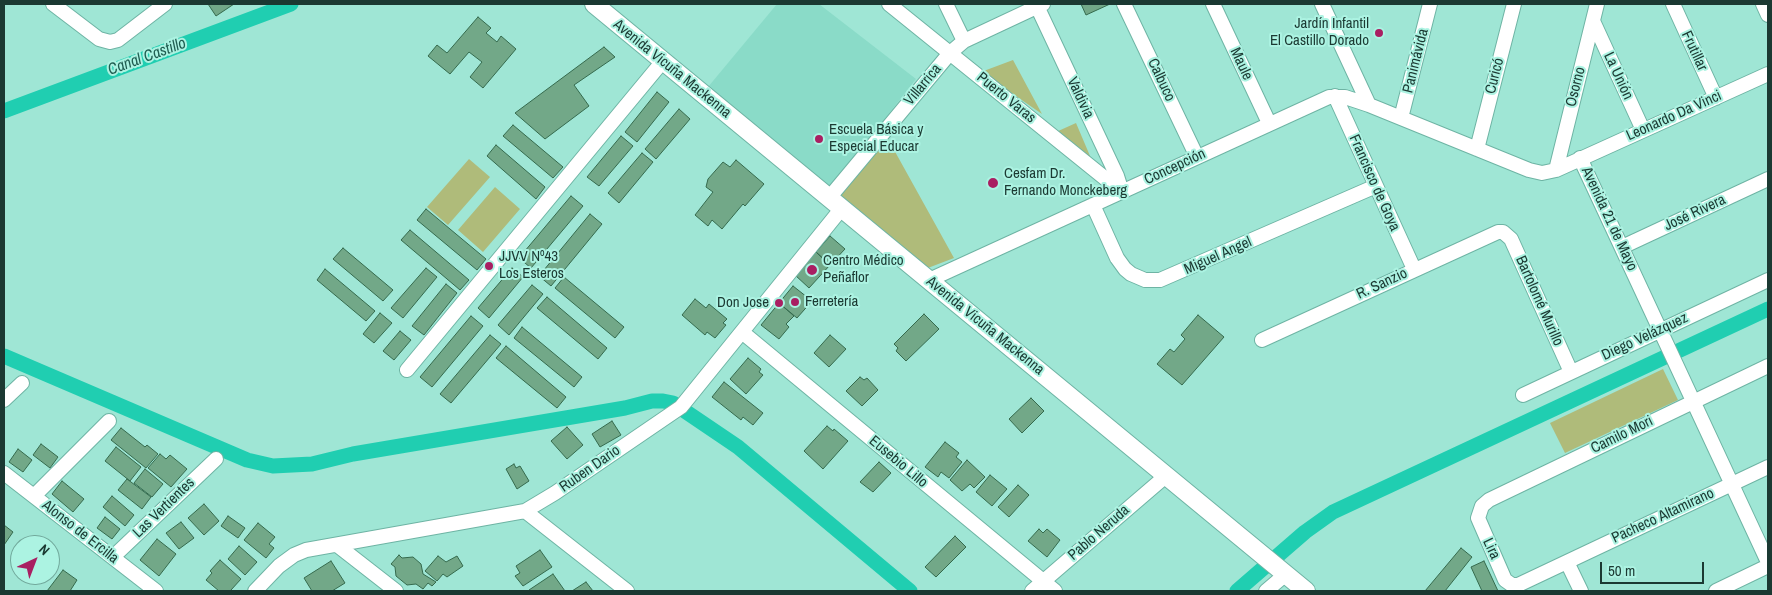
<!DOCTYPE html>
<meta charset="utf-8">
<style>
body{margin:0}
#map{position:relative;width:1772px;height:595px;overflow:hidden;background:#9fe6d5;font-family:"Archivo Narrow",sans-serif}
canvas{display:block}
.frame{position:absolute;inset:0;border:5px solid #1b3932;pointer-events:none}
.north{position:absolute;left:10px;top:535px;width:50px;height:50px;box-sizing:border-box;background:#acf3e2;border:1px solid #72a99c;border-radius:50%;rotate:43deg;font-size:14px;font-weight:700;line-height:20px;text-align:center;color:#1b3932}
.north::after{content:'';display:block;margin:auto;width:18px;height:22px;background:#a91f62;clip-path:polygon(50% 0,100% 100%,50% 72%,0 100%)}
.scale{position:absolute;left:1600px;top:562px;width:104px;height:22px;box-sizing:border-box;border:2px solid #1b3932;border-top:0;padding-left:6px;font-size:15px;line-height:18px;white-space:nowrap;color:#1b3932;-webkit-text-stroke:4px #acf3e2;paint-order:stroke}
</style>
<div id="map">
<canvas width="1772" height="595"></canvas>
<div class="frame"></div>
<div class="north">N</div>
<div class="scale">50 m</div>
</div>
<script>
const ctx = document.querySelector('canvas').getContext('2d');
ctx.lineJoin = 'round';
function fill(path, color) { ctx.fillStyle = color; ctx.fill(path, 'evenodd'); }
const toPath = rows => new Path2D(rows.map(r => 'M' + r).join(''));
function trace(path, color, width, dash) { ctx.strokeStyle = color; ctx.lineWidth = width; ctx.lineCap = dash ? 'butt' : 'round'; ctx.setLineDash(dash || []); ctx.stroke(path); }
function write(font, color, halo, rows, align = 'center') {
  ctx.font = font + ' "Archivo Narrow",sans-serif'; ctx.lineWidth = 4; ctx.setLineDash([]); ctx.textBaseline = 'middle'; ctx.strokeStyle = halo; ctx.fillStyle = color; for (const [text, x, y, turn = 0] of rows) {
    ctx.save(); ctx.translate(x, y); ctx.rotate((+turn || 0) * Math.PI / 180); ctx.textAlign = isNaN(turn) ? turn : align; if (halo) ctx.strokeText(text, 0, 0); ctx.fillText(text, 0, 0); ctx.restore();
  }
}
fill(toPath([
 [777,4,819,4,916,79,829,190,708,87]
]), '#8adbc8');
fill(toPath([
 [1013,60,1042,114,981,72],
 [1076,123,1093,163,1056,132],
 [888,139,954,258,920,271,834,200],
 [469,159,490,177,448,225,427,207],
 [495,187,520,209,483,252,458,230],
 [1663,369,1678,400,1565,453,1550,423]
]), '#afbb7a');
trace(toPath([
 [4,111,291,4],
 [4,356,247,460,273,466,312,464,353,454,625,408,652,401,663,401,673,403,738,447,910,591],
 [1237,591,1305,532,1333,512,1768,309]
]), '#20ceb1', 15);
const building = toPath([
 [208,4,234,4,216,16,208,4],
 [1081,4,1110,4,1086,15,1081,4],
 [478,17,491,28,486,33,497,42,501,36,516,49,483,88,470,77,482,62,469,52,450,74,428,56,437,45,447,53,478,17],
 [604,47,615,57,574,85,589,106,545,139,515,113,604,47],
 [657,92,669,102,637,142,625,132,657,92],
 [679,109,690,119,656,159,645,149,679,109],
 [513,125,563,167,553,178,503,136,513,125],
 [621,136,633,146,599,186,587,177,621,136],
 [496,145,545,187,536,199,487,156,496,145],
 [642,153,653,162,619,203,608,193,642,153],
 [736,160,764,184,745,206,743,204,722,229,712,220,708,226,695,215,713,192,706,187,708,179,723,162,730,167,736,160],
 [571,196,583,206,531,268,519,258,571,196],
 [426,209,486,259,477,270,417,220,426,209],
 [590,214,602,224,551,286,539,276,590,214],
 [410,230,469,280,460,290,401,240,410,230],
 [830,236,845,249,830,265,816,252,830,236],
 [343,248,393,290,383,301,333,259,343,248],
 [816,252,830,265,809,288,795,275,816,252],
 [426,268,437,277,403,318,391,308,426,268],
 [512,268,523,277,489,318,478,308,512,268],
 [325,269,375,311,366,321,317,280,325,269],
 [564,277,624,327,615,338,555,288,564,277],
 [446,284,457,293,424,335,412,326,446,284],
 [532,285,543,294,509,335,498,325,532,285],
 [793,286,812,301,797,318,779,303,793,286],
 [547,297,607,348,598,359,537,308,547,297],
 [695,299,706,308,709,304,727,319,723,323,726,325,715,338,707,332,705,335,682,315,695,299],
 [779,303,794,316,786,324,789,327,779,339,761,325,779,303],
 [380,313,392,323,374,343,363,334,380,313],
 [924,314,939,329,906,361,896,351,898,348,894,344,924,314],
 [1198,315,1224,337,1182,385,1157,364,1170,349,1174,352,1185,339,1181,335,1198,315],
 [471,316,483,326,432,387,420,377,471,316],
 [522,327,582,377,574,387,514,338,522,327],
 [400,331,411,340,394,360,383,351,400,331],
 [490,335,501,344,451,403,440,394,490,335],
 [830,335,846,349,829,367,814,353,830,335],
 [506,346,566,397,557,408,496,358,506,346],
 [748,358,761,369,759,372,763,375,746,394,730,379,748,358],
 [860,377,864,380,867,378,878,390,862,406,846,391,860,377],
 [724,382,763,413,753,425,743,417,741,420,712,397,724,382],
 [1031,398,1044,411,1022,433,1009,419,1031,398],
 [612,421,621,435,600,447,592,434,612,421],
 [827,426,833,431,834,429,848,441,823,469,804,451,827,426],
 [567,427,583,445,567,459,551,441,567,427],
 [121,428,145,447,147,445,158,454,146,468,111,440,121,428],
 [945,442,959,453,956,457,962,462,949,478,941,472,938,477,925,467,945,442],
 [41,444,58,457,50,468,33,455,41,444],
 [116,447,141,467,130,481,105,461,116,447],
 [18,449,32,460,23,472,9,462,18,449],
 [160,454,166,459,170,455,187,469,171,487,148,468,160,454],
 [967,460,985,477,974,488,970,484,962,491,950,480,967,460],
 [879,462,891,473,873,492,860,482,879,462],
 [514,464,516,468,520,466,529,481,517,489,506,469,514,464],
 [145,469,163,484,152,497,134,483,145,469],
 [990,475,1007,489,992,506,976,492,990,475],
 [127,479,151,497,142,509,118,490,127,479],
 [62,481,84,499,73,512,52,494,62,481],
 [1018,485,1029,495,1009,517,998,507,1018,485],
 [112,496,134,515,125,526,103,507,112,496],
 [204,504,219,521,204,535,188,518,204,504],
 [228,516,245,528,238,538,221,526,228,516],
 [105,517,120,529,112,539,97,528,105,517],
 [181,522,194,538,179,549,166,533,181,522],
 [258,523,275,537,269,544,274,548,266,558,244,540,258,523],
 [4,525,13,532,4,545,4,525],
 [1039,529,1043,533,1047,529,1060,540,1047,557,1028,541,1039,529],
 [955,536,966,547,936,577,925,567,955,536],
 [157,539,176,554,159,576,140,560,157,539],
 [239,546,257,562,245,575,228,559,239,546],
 [1461,548,1472,557,1445,591,1425,591,1461,548],
 [540,550,552,567,523,586,515,576,520,573,516,566,540,550],
 [399,555,402,558,413,557,421,564,423,574,436,582,432,586,428,583,423,589,416,584,407,585,396,576,395,567,391,564,399,555],
 [438,556,446,562,457,556,463,566,447,577,443,574,437,581,425,571,438,556],
 [220,560,241,579,231,590,232,591,219,591,206,580,212,573,210,571,220,560],
 [331,561,345,583,332,591,312,591,304,578,331,561],
 [1484,561,1498,591,1482,591,1471,567,1484,561],
 [63,570,77,580,70,591,47,591,63,570],
 [553,574,565,591,529,591,529,590,553,574],
 [586,582,593,591,572,591,586,582]
]);
fill(building, '#72a888');
trace(building, '#356a4d', 1);
const minor = toPath([
 [53,4,99,39,110,42,118,40,165,4],
 [889,4,1122,192],
 [946,4,964,41],
 [1036,4,1117,176,1122,192],
 [1124,4,1197,157],
 [1213,4,1269,123],
 [1322,4,1369,105],
 [1673,4,1716,98],
 [1763,4,1768,15],
 [1593,21,1643,130],
 [1335,96,1414,269],
 [1401,118,1430,4],
 [1477,149,1514,4],
 [1580,158,1768,562],
 [1556,170,1597,4],
 [829,198,950,53,964,41,1043,4],
 [1093,205,1117,258,1125,269,1131,274,1145,280,1160,280,1376,186],
 [1622,247,1768,179],
 [929,280,1329,97,1345,97,1369,105,1529,170,1542,173,1556,170,1768,74],
 [742,332,1055,591],
 [1262,340,1498,232,1503,232,1511,239,1571,372],
 [1768,366,1489,500,1482,506,1478,518,1505,580,1512,585,1518,585,1768,467],
 [407,370,663,61],
 [1523,395,1768,280],
 [4,400,22,383],
 [4,473,156,591],
 [34,496,109,421],
 [525,511,627,591],
 [337,545,396,591],
 [113,557,216,459],
 [1567,562,1581,591],
 [255,591,279,566,294,555,306,550,525,511,555,493,681,407,842,208],
 [1032,591,1167,475],
 [1266,591,1286,574],
 [1716,591,1768,566]
]);
const major = toPath([
 [594,4,1306,591]
]);
trace(minor, '#6eb4a4', 16);
trace(major, '#6eb4a4', 20);
trace(minor, '#fff', 14);
trace(major, '#fff', 18);
for (const [x, y, r, color] of [
 [1379,33,5,"#a91f62"],
 [819,139,5,"#a91f62"],
 [993,183,6,"#a91f62"],
 [489,266,5,"#a91f62"],
 [812,270,6,"#a91f62"],
 [795,302,5,"#a91f62"],
 [779,303,5,"#a91f62"]
]) { const dot = new Path2D(); dot.arc(x, y, r, 0, 2 * Math.PI); ctx.fillStyle = color; ctx.fill(dot); trace(dot, '#acf3e2', 2); }
write('15px', '#1b3932', '#acf3e2', [
 ["Jardín Infantil",1369,24,"right"],
 ["El Castillo Dorado",1369,41,"right"],
 ["Escuela Básica y",829,130],
 ["Especial Educar",829,147],
 ["Cesfam Dr.",1004,174],
 ["Fernando Monckeberg",1004,191],
 ["JJVV Nº43",499,257],
 ["Los Esteros",499,274],
 ["Centro Médico",823,261],
 ["Peñaflor",823,278],
 ["Ferretería",805,302],
 ["Don Jose",769,303,"right"]
], 'left');
write('15px', '#1b3932', '#acf3e2', [
 ["Frutillar",1694,51,65],
 ["Panimávida",1416,61,-76],
 ["Maule",1241,64,65],
 ["Avenida Vicuña Mackenna",672,69,39],
 ["Curicó",1495,76,-76],
 ["La Unión",1618,76,65],
 ["Calbuco",1161,80,65],
 ["Villarrica",923,85,-50],
 ["Osorno",1576,87,-76],
 ["Puerto Varas",1006,98,39],
 ["Valdivia",1080,98,65],
 ["Leonardo Da Vinci",1674,116,-24],
 ["Concepción",1175,167,-25],
 ["Francisco de Goya",1374,183,66],
 ["José Rivera",1695,213,-25],
 ["Avenida 21 de Mayo",1609,219,65],
 ["Miguel Angel",1218,256,-24],
 ["R. Sanzio",1382,284,-25],
 ["Bartolomé Murillo",1539,301,66],
 ["Avenida Vicuña Mackenna",985,326,39],
 ["Diego Velázquez",1645,337,-25],
 ["Camilo Mori",1622,435,-26],
 ["Eusebio Lillo",898,462,40],
 ["Ruben Dario",590,469,-35],
 ["Las Vertientes",164,508,-44],
 ["Pacheco Altamirano",1663,516,-25],
 ["Alonso de Ercilla",80,532,38],
 ["Pablo Neruda",1099,533,-41],
 ["Lira",1491,549,65]
]);
write('italic 16px', '#1f5d51', '#acf3e2', [
 ["Canal Castillo",147,57,-20]
]);
</script>
